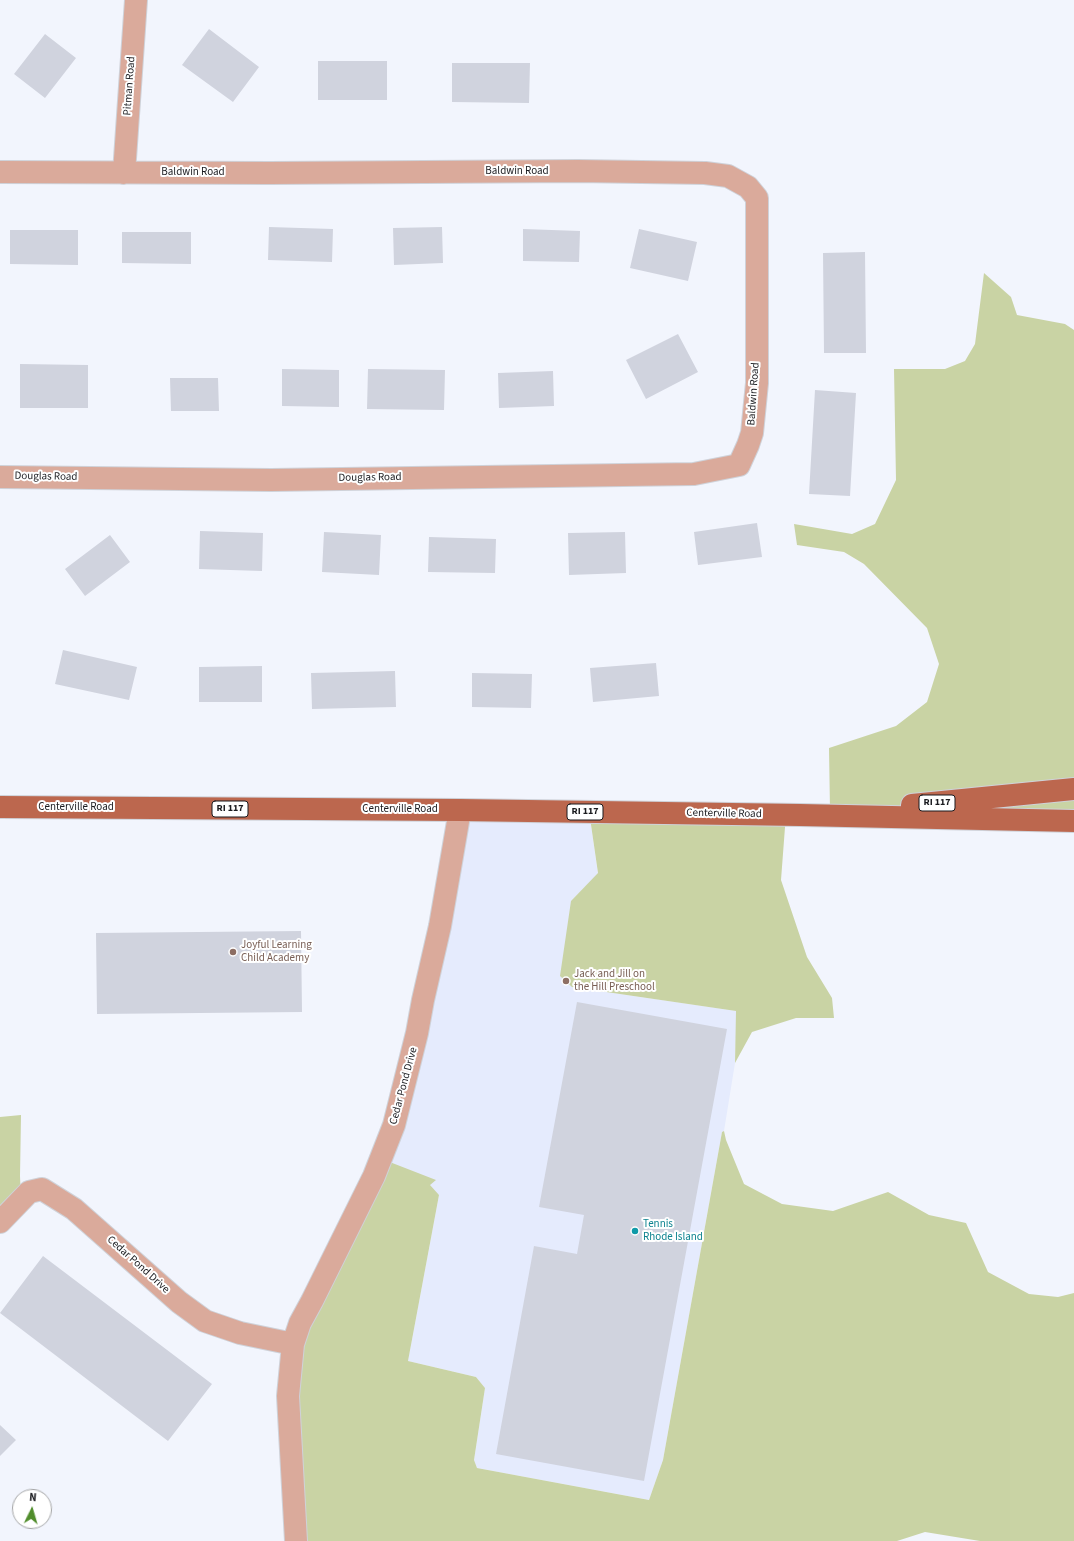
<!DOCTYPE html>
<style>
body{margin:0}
#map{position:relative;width:1074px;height:1541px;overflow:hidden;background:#f2f5fd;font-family:"Source Sans 3",sans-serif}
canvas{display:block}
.north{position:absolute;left:12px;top:1489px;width:40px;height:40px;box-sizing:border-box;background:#fff;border:1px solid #a3a4a5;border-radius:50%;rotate:5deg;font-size:11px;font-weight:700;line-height:16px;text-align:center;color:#1a1b1f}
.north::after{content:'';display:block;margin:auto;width:14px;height:18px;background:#508d2c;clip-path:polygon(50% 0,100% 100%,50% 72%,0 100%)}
</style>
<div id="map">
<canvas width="1074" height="1541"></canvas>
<div class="north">N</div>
</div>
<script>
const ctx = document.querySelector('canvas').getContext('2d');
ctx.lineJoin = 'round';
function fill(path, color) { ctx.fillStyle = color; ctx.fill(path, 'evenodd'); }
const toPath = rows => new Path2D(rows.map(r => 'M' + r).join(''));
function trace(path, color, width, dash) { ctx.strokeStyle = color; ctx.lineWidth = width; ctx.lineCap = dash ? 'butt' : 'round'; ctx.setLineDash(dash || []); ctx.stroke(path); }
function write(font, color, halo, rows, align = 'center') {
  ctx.font = font + ' "Source Sans 3",sans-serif'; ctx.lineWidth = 4; ctx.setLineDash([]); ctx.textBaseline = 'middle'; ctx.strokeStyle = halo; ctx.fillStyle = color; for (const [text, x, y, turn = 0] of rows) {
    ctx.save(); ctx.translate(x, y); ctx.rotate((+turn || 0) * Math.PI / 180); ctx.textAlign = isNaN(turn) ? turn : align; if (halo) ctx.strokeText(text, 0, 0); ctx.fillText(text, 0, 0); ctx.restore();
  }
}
fill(toPath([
 [589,811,598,874,571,901,572,987,737,1011,735,1063,724,1131,722,1132,663,1460,649,1500,477,1468,474,1460,485,1388,476,1377,408,1361,439,1195,382,1159,459,818]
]), '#e5ebfd');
fill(toPath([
 [984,273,1011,297,1017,315,1065,324,1074,330,1074,817,830,810,829,748,896,726,927,702,939,664,927,628,864,564,844,552,797,545,794,524,852,534,875,524,896,480,894,369,945,369,965,361,975,344],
 [589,811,786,814,781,880,807,957,832,998,834,1018,796,1018,752,1032,735,1063,736,1011,572,987,560,976,571,901,598,873],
 [21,1115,20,1176,21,1198,0,1219,0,1117],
 [724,1131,726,1140,744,1184,782,1204,833,1211,888,1192,929,1215,966,1223,988,1272,1029,1294,1058,1297,1074,1293,1074,1541,980,1541,925,1532,897,1541,296,1541,293,1342,382,1159,436,1180,430,1185,439,1195,408,1361,476,1377,485,1388,474,1460,477,1468,649,1500,663,1460,722,1132]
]), '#c9d3a4');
fill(toPath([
 [209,29,259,67,233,102,182,65],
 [45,34,76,58,45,98,14,74],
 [318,61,387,61,387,100,318,100],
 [452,63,530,63,529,103,452,102],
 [269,227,333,229,332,262,268,260],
 [442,227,443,263,394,265,393,228],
 [523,229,580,231,579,262,523,261],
 [639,229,697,242,688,281,630,268],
 [10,230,78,230,78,265,10,264],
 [122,232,191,232,191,264,122,263],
 [865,252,866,353,824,353,823,253],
 [678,334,698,372,646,399,626,360],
 [20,364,88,365,88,408,20,408],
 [282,369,339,370,339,407,282,406],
 [368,369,445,370,444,410,367,409],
 [553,371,554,406,499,408,498,373],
 [170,378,218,378,219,411,171,411],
 [815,390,856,393,850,496,809,494],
 [757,523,762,557,698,565,694,532],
 [200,531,263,533,262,571,199,569],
 [324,532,381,535,379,575,322,572],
 [625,532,626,573,569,575,568,533],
 [110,535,130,562,85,596,65,569],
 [429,537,496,539,495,573,428,572],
 [63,650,137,667,129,700,55,684],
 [656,663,659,696,593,702,590,668],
 [262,666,262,702,199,702,199,667],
 [395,671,396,707,312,709,311,673],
 [472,673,532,674,531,708,472,707],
 [301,931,302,1012,97,1014,96,933],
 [577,1002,727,1029,644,1481,496,1454,534,1246,577,1254,584,1215,539,1207],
 [43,1256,212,1384,168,1441,0,1313],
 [0,1425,16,1440,0,1456]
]), '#d0d3de');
const minor = toPath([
 [0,172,270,173,578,171,705,173,728,176,748,187,757,198,757,383,752,433,748,445,739,465,694,474,271,480,0,477],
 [124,173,136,0],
 [0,1222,29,1192,42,1189,74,1209,179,1302,205,1321,240,1333,293,1344],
 [296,1541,288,1396,293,1344,300,1323,312,1301,374,1176,394,1125,417,1033,423,1000,440,926,460,810]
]);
const major = toPath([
 [912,805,1074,789],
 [0,807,460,810,800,815,1074,821]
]);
trace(minor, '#cfd2d9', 24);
trace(major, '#cfd2d9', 24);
trace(minor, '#daaa9b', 22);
trace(major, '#bc674e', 22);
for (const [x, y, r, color] of [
 [233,952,4,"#8d6e63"],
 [566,981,4,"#8d6e63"],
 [635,1231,4,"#0f9aa8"]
]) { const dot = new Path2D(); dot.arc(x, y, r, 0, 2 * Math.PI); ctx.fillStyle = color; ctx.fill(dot); trace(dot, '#fff', 1.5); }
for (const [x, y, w] of [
 [937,803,36],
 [230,809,36],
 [585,812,36]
]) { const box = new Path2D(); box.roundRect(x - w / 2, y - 8, w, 16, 3); ctx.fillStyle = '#fff'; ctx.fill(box); trace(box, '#1a1b1f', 1); }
write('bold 10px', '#1a1b1f', null, [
 ["RI 117",937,803],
 ["RI 117",230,809],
 ["RI 117",585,812]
]);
write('11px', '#1a1b1f', '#fff', [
 ["Pitman Road",130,86,-86],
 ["Baldwin Road",517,172],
 ["Baldwin Road",193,173],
 ["Baldwin Road",754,394,-86],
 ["Douglas Road",46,477,1],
 ["Douglas Road",370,478,-1],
 ["Centerville Road",76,808],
 ["Centerville Road",400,810],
 ["Centerville Road",724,814,1],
 ["Cedar Pond Drive",404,1086,-75],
 ["Cedar Pond Drive",138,1265,42]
]);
write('11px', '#785e54', '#fff', [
 ["Joyful Learning",241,946],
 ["Child Academy",241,959],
 ["Jack and Jill on",574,975],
 ["the Hill Preschool",574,988]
], 'left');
write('11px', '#0d838f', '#fff', [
 ["Tennis",643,1225],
 ["Rhode Island",643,1238]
], 'left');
</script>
